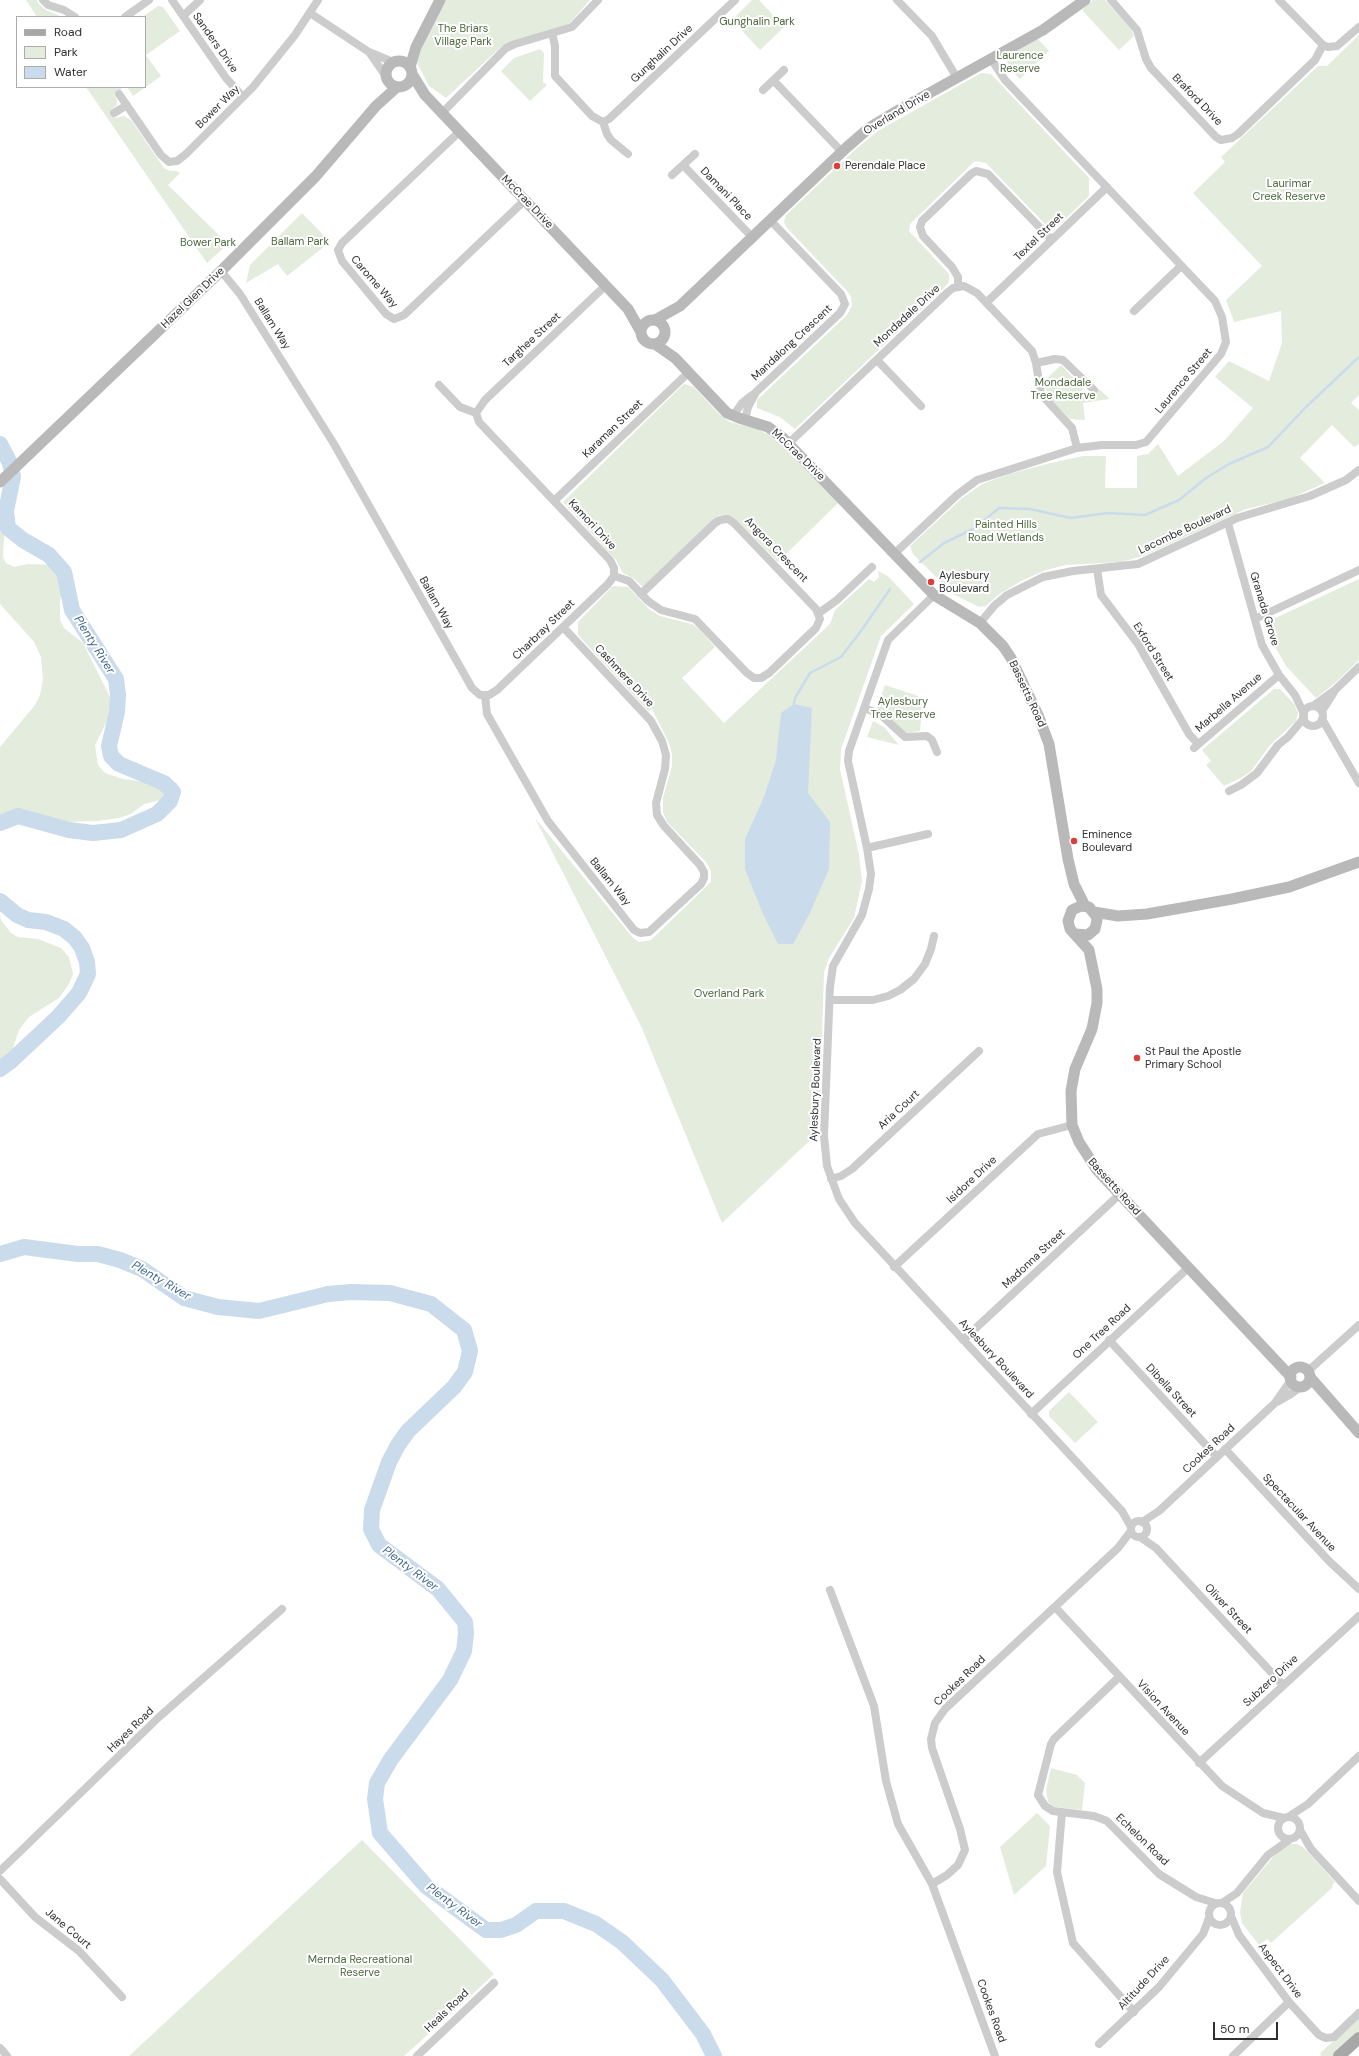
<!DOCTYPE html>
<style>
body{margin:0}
#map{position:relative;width:1359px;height:2056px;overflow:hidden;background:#fff;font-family:"DM Sans",sans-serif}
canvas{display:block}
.legend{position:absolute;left:16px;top:16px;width:130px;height:72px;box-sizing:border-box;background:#fff;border:1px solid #acacac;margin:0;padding:5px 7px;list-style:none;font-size:12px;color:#2f2f2f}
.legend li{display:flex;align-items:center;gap:8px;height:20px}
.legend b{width:20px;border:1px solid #acacac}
.scale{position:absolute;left:1213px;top:2022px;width:65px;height:18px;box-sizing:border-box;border:2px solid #2f2f2f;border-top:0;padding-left:5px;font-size:12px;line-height:14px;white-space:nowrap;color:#2f2f2f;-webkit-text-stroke:3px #fff;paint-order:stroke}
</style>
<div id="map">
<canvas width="1359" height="2056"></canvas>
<ul class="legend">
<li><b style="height:5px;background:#a7a7a7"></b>Road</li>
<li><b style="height:11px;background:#e3ecdd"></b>Park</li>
<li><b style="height:11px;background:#cadbeb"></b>Water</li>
</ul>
<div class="scale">50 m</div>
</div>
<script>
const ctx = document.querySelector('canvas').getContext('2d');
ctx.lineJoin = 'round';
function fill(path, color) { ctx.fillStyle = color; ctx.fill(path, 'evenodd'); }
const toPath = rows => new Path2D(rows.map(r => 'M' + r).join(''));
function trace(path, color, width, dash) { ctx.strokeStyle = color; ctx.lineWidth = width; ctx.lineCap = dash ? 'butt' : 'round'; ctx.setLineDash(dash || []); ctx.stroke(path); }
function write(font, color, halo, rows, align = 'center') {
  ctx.font = font + ' "DM Sans",sans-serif'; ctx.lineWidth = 4; ctx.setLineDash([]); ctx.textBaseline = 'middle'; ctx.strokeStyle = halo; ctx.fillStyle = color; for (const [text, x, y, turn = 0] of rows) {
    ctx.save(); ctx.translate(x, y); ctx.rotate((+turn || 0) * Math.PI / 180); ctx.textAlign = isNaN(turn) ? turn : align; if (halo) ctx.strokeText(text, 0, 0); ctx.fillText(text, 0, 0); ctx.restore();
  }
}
fill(toPath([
 [26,0,37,0,38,3,46,10,62,17,37,17],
 [441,0,590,0,569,24,503,45,446,98,429,86,417,63,424,37],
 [752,0,759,0,784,27,760,50,732,20],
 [1093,0,1105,0,1131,29,1134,36,1119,50,1082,10],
 [158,6,163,7,180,31,146,55,161,76,133,96,127,87,145,87,145,17,142,17],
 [1359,35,1359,395,1351,403,1359,410,1359,444,1354,447,1332,425,1300,458,1325,483,1289,499,1246,509,1143,556,1121,562,1066,565,1046,570,1021,581,998,595,986,606,979,607,953,594,913,554,910,546,962,498,982,484,1009,474,1051,463,1083,456,1106,456,1105,488,1137,488,1137,456,1148,454,1158,444,1178,476,1224,441,1253,408,1215,377,1229,361,1269,381,1282,343,1281,311,1234,322,1226,300,1262,266,1193,193,1225,162,1221,157,1318,66,1327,66],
 [1038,39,1049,51,1020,79,1009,68,1006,57],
 [540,49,544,53,543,82,547,85,530,101,501,71,514,58],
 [981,73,991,74,1089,178,1089,196,1058,226,1046,225,986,163,975,161,910,224,909,231,949,274,949,282,946,286,795,429,780,417,757,408,757,400,847,315,852,306,851,297,847,291,787,228,784,222,786,215,857,148,878,131],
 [86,87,124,87,114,94,117,100,117,105,111,110,115,118,124,116,131,120,164,168,170,171,177,171,180,173,168,185,228,244,207,263],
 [302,213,330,242,287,276,278,264,246,283,250,265],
 [1061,365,1083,388,1081,393,1085,397,1092,397,1099,389,1110,399,1083,403,1085,420,1070,419,1050,398,1043,382],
 [684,384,694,387,719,414,730,422,757,429,773,437,839,502,778,562,736,519,719,515,643,587,633,578,623,573,616,560,563,502],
 [16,486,17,493,10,503,5,522,3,557,6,563,14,567,28,564,54,565,63,577,60,602,60,620,64,628,83,643,111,699,109,717,95,745,98,765,105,773,123,779,145,782,168,780,177,783,174,797,144,804,131,814,119,818,97,821,64,822,23,809,15,809,0,816,0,747,35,705,40,695,43,679,41,657,34,642,0,604,0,500],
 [878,571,888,576,914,604,881,636,841,749,840,769,859,855,862,881,854,918,829,958,824,972,819,1132,722,1223,641,1026,535,818,633,938,639,942,651,940,711,882,711,871,706,862,667,822,663,812,663,798,672,766,672,754,669,743,652,709,648,711,578,635,578,622,613,586,628,587,649,609,660,616,692,624,700,630,715,647,682,678,724,723,830,624,835,610,869,579,874,582,879,577],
 [1359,579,1359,660,1335,683,1316,698,1286,666,1273,643,1269,621],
 [885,685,918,696,922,705,920,731,906,733,876,710],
 [1274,689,1280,689,1294,704,1298,713,1296,721,1271,744,1251,771,1241,778,1224,786,1206,765,1211,761,1202,750],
 [873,721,884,727,899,745,867,737],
 [0,896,4,901,0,913,1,920,11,933,18,937,38,939,61,948,69,957,73,974,69,984,59,998,29,1017,19,1030,12,1051,0,1063],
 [1069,1392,1098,1422,1075,1443,1049,1416,1049,1411],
 [1051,1768,1077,1775,1085,1783,1082,1810,1054,1807,1048,1802,1046,1790],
 [1037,1813,1050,1826,1046,1866,1014,1895,1000,1847],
 [362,1840,494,1974,477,1990,404,2056,129,2056],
 [1288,1844,1297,1844,1304,1848,1335,1882,1332,1885,1333,1887,1271,1943,1267,1939,1259,1945,1242,1923,1240,1912,1243,1893,1279,1850],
 [1359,2018,1359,2032,1333,2056,1321,2056,1320,2053]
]), '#e3ecdd');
fill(toPath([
 [794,704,812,708,808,793,830,822,829,869,810,913,793,944,778,944,763,914,745,869,745,839,764,797,776,760,781,713]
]), '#cadbeb');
trace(toPath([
 [920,562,944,543,975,528,999,508,1030,509,1071,518,1108,513,1145,515,1179,500,1206,478,1229,464,1268,447,1306,407,1359,357],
 [794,704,795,698,810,673,841,657,861,631,890,589]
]), '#cadbeb', 2.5);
trace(toPath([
 [0,444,10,463,13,477,6,511,8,528,23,540,49,555,64,572,72,610,116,679,118,695,117,712,109,746,111,756,119,764,164,783,173,792,170,801,157,814,121,830,93,833,69,830,18,816,0,823],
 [0,901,17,915,28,920,46,922,64,929,75,938,82,948,87,962,88,974,79,993,58,1017,11,1061,0,1069],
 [0,1254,24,1247,78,1254,98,1254,120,1260,142,1269,184,1298,218,1307,259,1311,328,1294,351,1292,390,1293,431,1304,464,1330,470,1351,465,1372,454,1387,408,1431,398,1445,389,1462,372,1510,371,1529,379,1545,438,1589,465,1622,466,1633,464,1651,450,1680,391,1759,377,1783,375,1799,380,1833,426,1886,486,1930,501,1930,516,1925,536,1911,564,1911,596,1924,622,1942,662,1980,703,2034,714,2056]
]), '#cadbeb', 16);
trace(toPath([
 [43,0,48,5,64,10,75,17],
 [172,0,226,78,243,97],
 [897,0,932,36,957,78],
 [1111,0,1137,30,1146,59,1151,68,1216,137,1221,140,1232,138,1238,134,1315,60,1323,45,1328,47,1337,46,1359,27],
 [1279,0,1323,45],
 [310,13,369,52,393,62],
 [183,16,200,0],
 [125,17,149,0],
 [552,33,555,46,555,76,592,116,603,122,609,119,735,0],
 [369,52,385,75],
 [774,81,842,152],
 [763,90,784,70],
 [119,94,161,155,169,162,177,161,186,154,253,87,295,35,318,0],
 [114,113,127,105],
 [442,113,506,48,515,44,572,27,598,0],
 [603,122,607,134,611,140,628,154],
 [459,132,342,243,338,250,342,261,386,314,394,319,404,315,525,200],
 [683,165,752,237],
 [672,175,695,154],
 [221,271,240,294,334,444,472,688,480,695,489,695,497,690,608,584,614,576,614,568,610,560,479,422,476,413,460,407,439,385],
 [958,286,958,277,952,267,923,236,920,227,922,221,971,174,976,171,988,174,1052,240],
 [987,302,1107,187],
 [1134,311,1181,266],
 [877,360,921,406],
 [1036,363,1055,359,1063,360,1094,390],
 [476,413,485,400,605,286],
 [733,416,742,403,752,395],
 [745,420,748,407,756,392,840,313,845,304,841,294,770,220],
 [789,443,948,292,953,288,964,286,977,293,1032,351,1036,363,1041,394,1072,428,1077,448],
 [554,501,688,373],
 [1228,523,1262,645,1279,675,1295,695,1304,714],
 [894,554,957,495,977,480,1077,448,1102,445,1136,445,1146,442,1221,354,1226,342,1222,317,1215,301,1005,80,991,59],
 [1097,569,1101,595,1138,644,1189,734,1198,744],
 [614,576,629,581,648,601,661,610,695,619,747,673,754,678,761,678,769,673,816,628,820,619,816,609,734,523,728,519,720,520,715,523,641,594],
 [934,595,888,640,849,751,848,761,867,848,871,874,869,889,862,915,833,966,830,987,824,1136,827,1166,839,1199,855,1223,1122,1511,1131,1527],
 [819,613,837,600,872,567],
 [1255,619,1359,570],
 [980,623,994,606,1007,595,1043,577,1073,571,1138,564,1237,518,1310,496,1346,480,1359,470],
 [485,695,487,714,548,821,634,930,640,933,649,932,701,884,704,878,704,872,700,865,664,826,657,815,656,803,665,769,666,755,662,741,651,721,563,627],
 [1313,706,1335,690,1359,667],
 '1303 716a10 10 0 1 1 20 0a10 10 0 1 1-20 0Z',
 [864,708,880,714,905,737,927,736,932,740,937,752],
 [1322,711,1334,692],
 [1322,719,1359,783],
 [1194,748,1279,675],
 [1229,791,1241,785,1257,773,1278,745,1288,737,1304,718],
 [867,848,928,834],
 [830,1000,873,1000,888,996,900,990,914,979,925,964,931,949,934,936],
 [831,1179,841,1176,852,1169,979,1051],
 [894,1267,1038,1134,1072,1125],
 [963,1340,1120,1194],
 [1109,1340,1217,1457],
 [1308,1371,1359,1325],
 [1277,1402,1291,1394,1300,1387],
 [1031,1414,1188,1268],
 [1225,1449,1329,1561,1359,1589],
 '1131 1529a8 8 0 1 1 16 0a8 8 0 1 1-16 0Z',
 [1142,1522,1159,1511,1275,1403,1291,1380],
 [1140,1537,1156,1548,1283,1685],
 [830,1590,874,1706,886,1781,898,1824,932,1884,995,2056],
 [1055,1607,1222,1786,1263,1813,1284,1818],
 [1119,1677,1054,1739,1051,1744,1038,1795,1045,1806,1053,1811,1094,1816,1107,1821,1159,1874,1196,1897,1215,1903],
 [1199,1763,1359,1616],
 [1062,1812,1057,1872,1073,1943,1134,2012],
 '1278 1828a11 11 0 1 1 22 0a11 11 0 1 1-22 0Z',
 [1288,1817,1308,1804,1359,1756],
 [1300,1830,1311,1849,1359,1901],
 [0,1871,159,1717,282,1609],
 [0,1879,35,1917,79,1951,122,1997],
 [932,1884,947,1875,958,1865,965,1850,960,1829,932,1748,931,1739,935,1723,945,1709,1118,1548,1131,1531],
 '1209 1914a11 11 0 1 1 22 0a11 11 0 1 1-22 0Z',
 [1222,1903,1237,1893,1268,1855,1289,1840],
 [1231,1916,1239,1935,1289,2002,1319,2035,1326,2038,1334,2037,1359,2013],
 [1099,2044,1159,1987,1203,1934,1209,1918],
 [0,2048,7,2056],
 [417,2056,494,1983],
 [1233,2056,1289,2002]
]), '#ccc', 8);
trace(toPath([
 '386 74a13 13 0 1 1 26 0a13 13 0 1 1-26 0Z',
 [410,67,416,47,440,0],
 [412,74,425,95,628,309,641,332],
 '641 332a12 12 0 1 1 24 0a12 12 0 1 1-24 0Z',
 [655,320,680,306,846,148,869,128,897,111,1043,30,1085,0],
 [655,344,675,358,727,413,739,418,768,427,783,438,934,595,980,623,1003,646,1011,658,1038,715,1049,744,1068,859,1074,884,1085,906],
 [0,482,221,271,316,176,376,106,397,87],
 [1094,912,1118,916,1147,914,1232,899,1289,887,1359,862],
 [1076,934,1088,935,1095,929,1097,920,1096,916,1089,907,1081,906,1072,910,1068,921,1070,929,1089,950,1097,989,1097,1003,1092,1029,1075,1069,1071,1091,1072,1125,1079,1142,1097,1170,1291,1377],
 '1290 1377a10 10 0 1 1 20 0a10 10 0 1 1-20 0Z',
 [1310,1377,1359,1433]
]), '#b9b9b9', 11);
trace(toPath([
 [1339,2056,1359,2038]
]), '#a7a7a7', 12);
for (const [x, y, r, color] of [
 [837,166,4,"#de3e39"],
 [931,582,4,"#de3e39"],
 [1074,841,4,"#de3e39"],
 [1137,1058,4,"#de3e39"]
]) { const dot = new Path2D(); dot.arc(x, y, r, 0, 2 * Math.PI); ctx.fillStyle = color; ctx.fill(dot); trace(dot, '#fff', 1.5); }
write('11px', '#4d693e', '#fff', [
 ["Gunghalin Park",757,22],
 ["The Briars",463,29],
 ["Village Park",463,42],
 ["Laurence",1020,56],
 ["Reserve",1020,69],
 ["Laurimar",1289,184],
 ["Creek Reserve",1289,197],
 ["Ballam Park",300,242],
 ["Bower Park",208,243],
 ["Mondadale",1063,383],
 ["Tree Reserve",1063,396],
 ["Painted Hills",1006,525],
 ["Road Wetlands",1006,538],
 ["Aylesbury",903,702],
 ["Tree Reserve",903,715],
 ["Overland Park",729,994],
 ["Mernda Recreational",360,1960],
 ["Reserve",360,1973]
]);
write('11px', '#2f2f2f', '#fff', [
 ["Sanders Drive",215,43,55],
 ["Gunghalin Drive",662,54,-43],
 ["Braford Drive",1197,100,46],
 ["Bower Way",218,107,-45],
 ["Overland Drive",897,113,-31],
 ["Damani Place",726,194,46],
 ["McCrae Drive",527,202,46],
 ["Textel Street",1039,237,-44],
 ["Carome Way",374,282,49],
 ["Hazel Glen Drive",193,298,-44],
 ["Mondadale Drive",907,316,-43],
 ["Ballam Way",272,324,58],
 ["Targhee Street",532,340,-43],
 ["Mandalong Crescent",792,343,-43],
 ["Laurence Street",1184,381,-50],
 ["Karaman Street",613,429,-44],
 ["McCrae Drive",798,455,44],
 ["Kamori Drive",592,525,47],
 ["Lacombe Boulevard",1185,530,-25],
 ["Angora Crescent",776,550,46],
 ["Ballam Way",436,603,61],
 ["Granada Grove",1264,609,73],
 ["Charbray Street",544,630,-44],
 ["Exford Street",1153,652,58],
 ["Cashmere Drive",624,676,47],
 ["Bassetts Road",1027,694,65],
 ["Marbella Avenue",1229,703,-41],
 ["Ballam Way",610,882,51],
 ["Aylesbury Boulevard",816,1090,-88],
 ["Aria Court",899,1110,-43],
 ["Isidore Drive",972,1180,-43],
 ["Bassetts Road",1114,1187,48],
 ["Madonna Street",1034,1259,-43],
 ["One Tree Road",1102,1332,-43],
 ["Aylesbury Boulevard",996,1359,47],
 ["Dibella Street",1171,1391,47],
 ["Cookes Road",1209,1449,-43],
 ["Spectacular Avenue",1299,1513,47],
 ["Oliver Street",1228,1609,47],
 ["Cookes Road",960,1681,-44],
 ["Subzero Drive",1271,1681,-43],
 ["Vision Avenue",1163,1708,47],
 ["Hayes Road",131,1730,-44],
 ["Echelon Road",1142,1840,44],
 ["Jane Court",68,1929,40],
 ["Aspect Drive",1280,1971,53],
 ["Altitude Drive",1144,1983,-47],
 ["Heals Road",447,2011,-44],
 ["Cookes Road",991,2011,70]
]);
write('11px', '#2f2f2f', '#fff', [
 ["Perendale Place",845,166],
 ["Aylesbury",939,576],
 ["Boulevard",939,589],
 ["Eminence",1082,835],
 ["Boulevard",1082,848],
 ["St Paul the Apostle",1145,1052],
 ["Primary School",1145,1065]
], 'left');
write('italic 12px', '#40678e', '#fff', [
 ["Plenty River",94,645,58],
 ["Plenty River",161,1281,30],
 ["Plenty River",410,1569,37],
 ["Plenty River",454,1906,37]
]);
</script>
